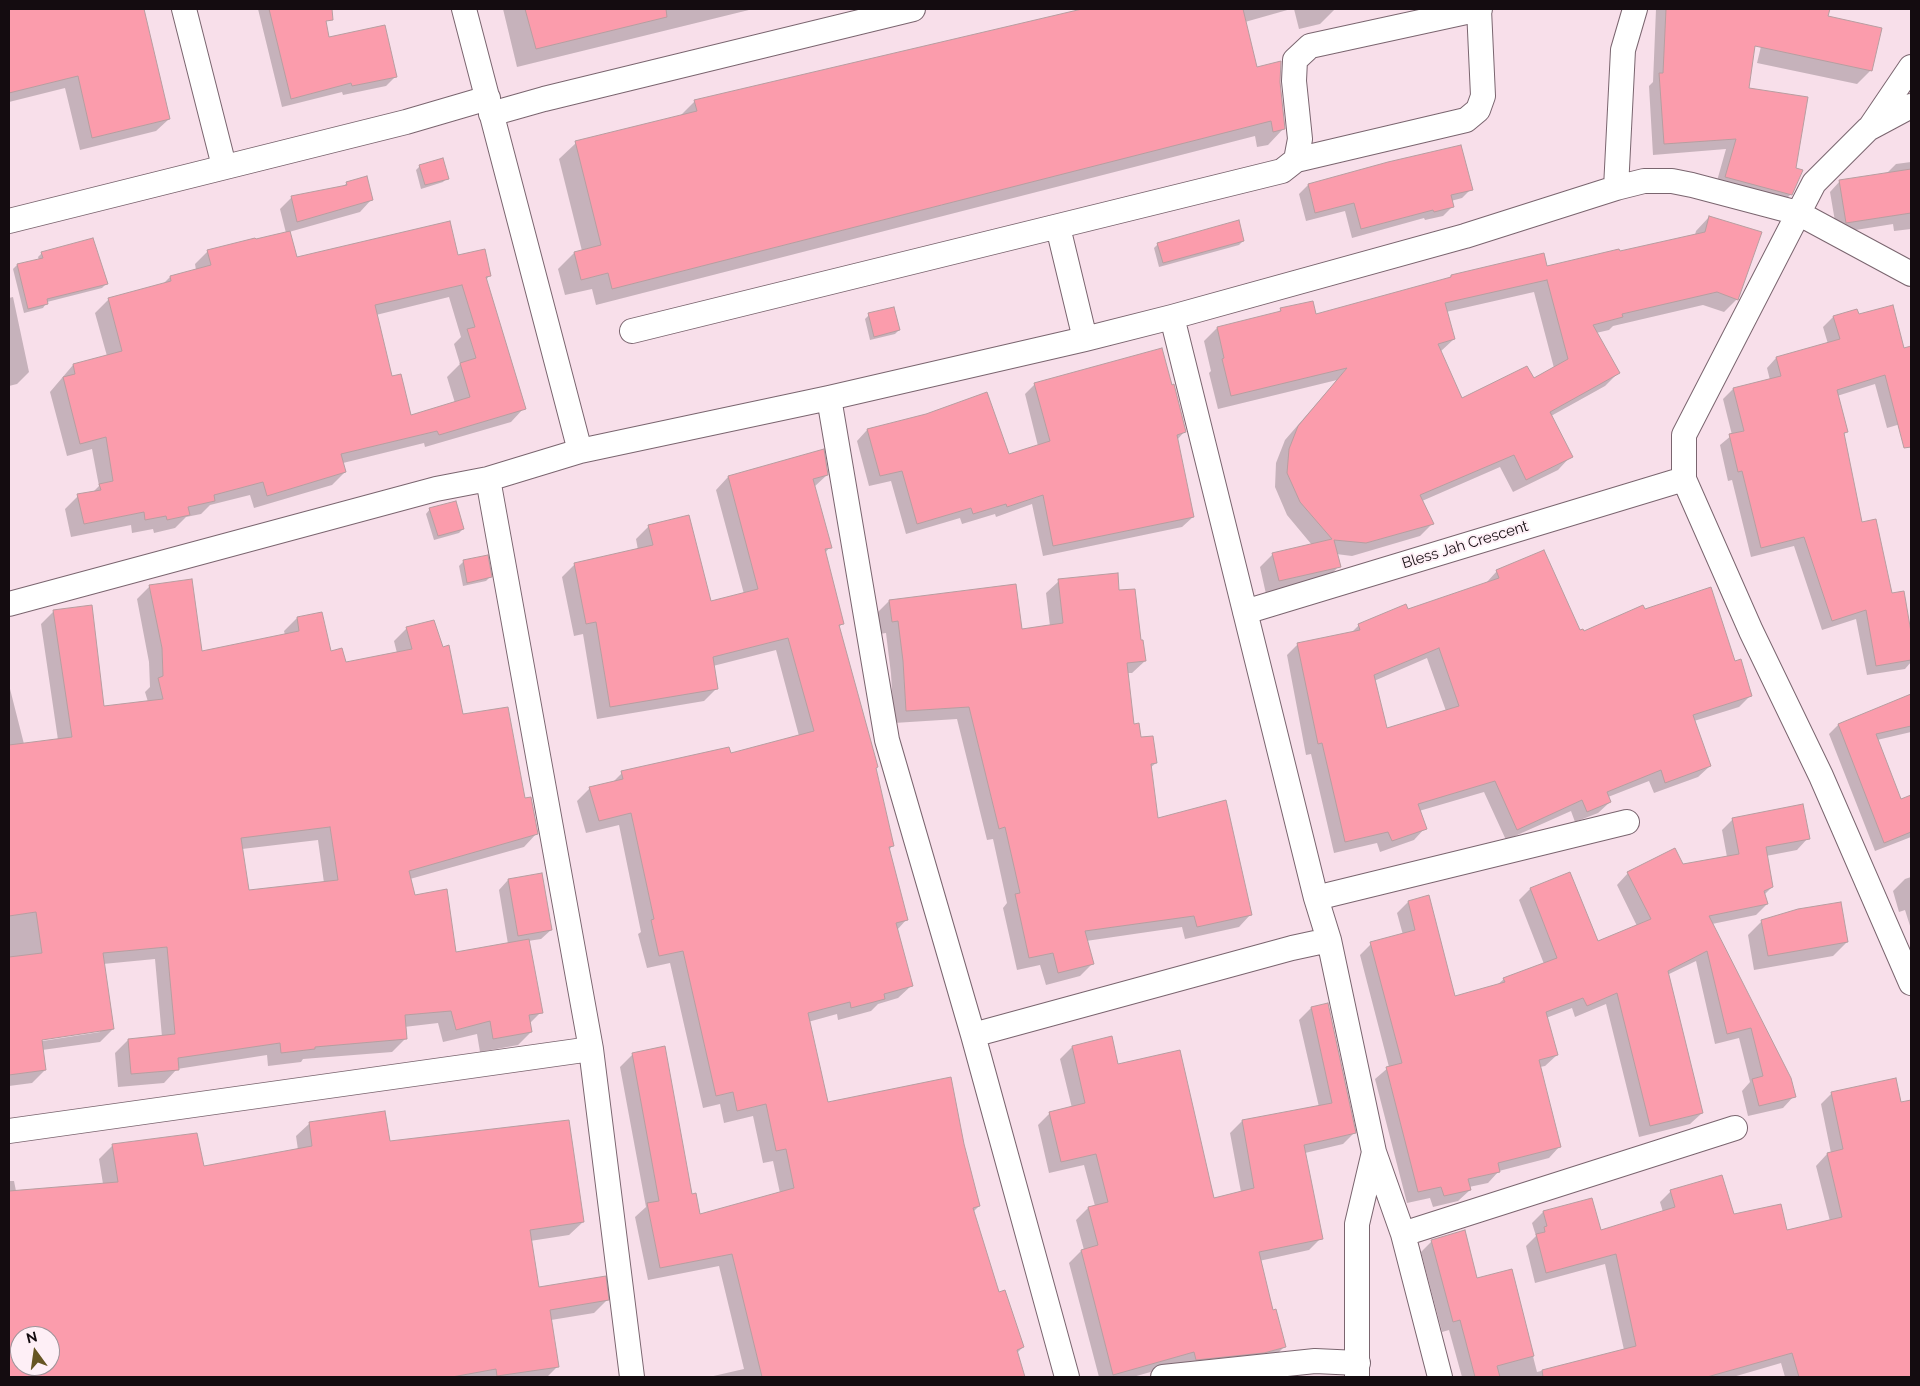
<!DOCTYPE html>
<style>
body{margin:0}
#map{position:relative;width:1920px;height:1386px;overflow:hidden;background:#f8dfea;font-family:Raleway,sans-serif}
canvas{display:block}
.frame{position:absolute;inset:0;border:10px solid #140c10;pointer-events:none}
.north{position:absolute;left:10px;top:1326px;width:50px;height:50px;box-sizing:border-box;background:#feeff6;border:1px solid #a0949a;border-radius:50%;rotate:346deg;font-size:14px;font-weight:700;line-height:20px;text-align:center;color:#140c10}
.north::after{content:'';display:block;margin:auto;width:18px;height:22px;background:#665523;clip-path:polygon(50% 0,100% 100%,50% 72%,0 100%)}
</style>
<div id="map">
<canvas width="1920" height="1386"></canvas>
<div class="frame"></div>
<div class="north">N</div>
</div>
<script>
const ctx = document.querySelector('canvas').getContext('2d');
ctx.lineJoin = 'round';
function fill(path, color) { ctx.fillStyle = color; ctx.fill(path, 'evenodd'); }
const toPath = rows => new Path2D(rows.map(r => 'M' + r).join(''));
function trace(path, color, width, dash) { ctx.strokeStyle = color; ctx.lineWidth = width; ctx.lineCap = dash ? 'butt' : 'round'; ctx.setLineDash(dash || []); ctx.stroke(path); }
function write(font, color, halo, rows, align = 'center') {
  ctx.font = font + ' Raleway,sans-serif'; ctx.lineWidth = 4; ctx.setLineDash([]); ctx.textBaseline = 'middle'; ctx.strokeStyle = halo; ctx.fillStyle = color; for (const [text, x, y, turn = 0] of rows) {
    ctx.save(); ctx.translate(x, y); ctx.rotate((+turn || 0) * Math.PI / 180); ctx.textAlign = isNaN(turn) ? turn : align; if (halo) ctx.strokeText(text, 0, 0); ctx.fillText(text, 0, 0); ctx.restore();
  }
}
fill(toPath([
 [9,9,138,9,169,119,156,131,80,150,65,88,9,102],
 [258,9,322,9,328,38,395,77,386,86,343,95,342,92,282,107],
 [503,9,753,9,517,67],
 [1088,9,1291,9,1245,22,1256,68,1279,82,1284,128,1268,145,1257,147,1255,136,596,305,592,289,565,295,558,269,574,253,582,251,559,159,576,143,680,116,695,101],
 [1294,9,1335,9,1320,24,1299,29],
 [1656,9,1741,9,1730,117,1791,194,1780,205,1715,188,1726,149,1653,155,1649,86,1653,82],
 [1770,9,1829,9,1827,17,1871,70,1857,84,1757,63],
 [1911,162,1911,229,1894,231,1893,224,1837,233,1830,192,1840,181,1886,174,1896,164],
 [1388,163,1471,189,1462,198,1451,201,1452,207,1443,216,1425,220,1424,218,1352,238,1345,211,1306,221,1299,194,1308,185],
 [420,166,447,178,443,182,421,189,416,170],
 [347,183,371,200,360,212,289,232,296,258,457,257,490,275,486,280,524,408,511,422,425,447,424,443,343,463,345,472,332,485,254,508,250,495,210,505,201,514,186,517,175,528,154,533,153,529,132,533,131,525,71,537,65,509,78,496,92,493,99,486,92,449,67,456,50,392,73,365,107,356,95,313,109,299,162,285,170,277,196,270,195,264,208,251,286,233,280,209,292,197,342,187],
 [449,297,461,337,454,344,460,364,447,377,455,403,410,416,391,378,376,315],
 [1709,217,1737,299,1724,312,1703,305,1613,326,1609,330,1596,333,1618,373,1605,386,1551,416,1571,456,1558,470,1513,492,1500,467,1422,501,1433,523,1420,536,1352,556,1336,554,1339,566,1326,580,1266,594,1260,567,1273,554,1312,545,1287,515,1275,487,1276,463,1285,440,1337,380,1218,409,1209,373,1211,371,1204,341,1217,328,1277,314,1281,309,1315,316,1448,279,1451,276,1546,267,1619,253,1695,235,1696,231],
 [1534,292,1554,368,1533,380,1461,399,1440,352,1454,339,1446,312],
 [1243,241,1239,245,1159,267,1154,248,1158,244],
 [42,253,106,284,102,288,47,302,43,308,24,313,13,269,17,265,39,260,38,257],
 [13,297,29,372,17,384,9,386,9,298],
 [1857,310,1858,316,1903,350,1911,348,1911,421,1887,428,1875,384,1837,396,1847,431,1843,435,1861,523,1891,594,1903,592,1911,639,1911,662,1905,669,1867,675,1856,619,1822,630,1794,546,1751,557,1732,480,1728,481,1720,445,1732,435,1723,399,1733,389,1770,380,1767,368,1776,358,1828,344,1823,327,1833,317],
 [869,315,899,330,895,334,870,340,865,319],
 [1035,384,1185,431,1177,440,1193,517,1182,527,1043,556,1032,504,996,517,995,514,962,524,960,518,906,534,891,481,869,486,857,441,867,430,926,415,1008,456,1038,446,1025,394],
 [827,475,814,487,830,547,825,553,843,623,838,628,893,845,889,850,907,919,897,930,911,986,898,998,878,1004,871,1011,838,1020,837,1014,808,1022,827,1104,963,1144,979,1206,973,1212,998,1294,1023,1347,1017,1353,1023,1377,709,1377,744,1369,719,1266,648,1280,635,1217,646,1207,620,1067,633,1054,699,1215,780,1193,773,1161,763,1163,753,1116,724,1123,720,1104,703,1108,670,963,647,968,638,934,641,932,619,825,586,833,577,801,590,788,612,783,622,773,730,754,799,736,776,650,713,666,717,688,704,701,597,719,583,634,574,636,562,577,575,564,638,550,636,539,649,526,710,603,744,594,716,490,728,477],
 [430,509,463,529,459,533,434,540,426,514],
 [487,556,490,577,486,581,463,586,459,566,463,562],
 [1497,571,1579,632,1584,633,1644,611,1735,663,1750,696,1739,707,1694,721,1710,766,1698,777,1654,793,1649,781,1608,797,1610,802,1598,813,1575,822,1571,811,1506,840,1484,792,1419,811,1425,828,1414,840,1380,852,1377,843,1334,853,1311,754,1306,755,1287,655,1298,644,1350,634,1359,625,1407,611,1486,583],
 [1427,658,1446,711,1386,729,1374,681],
 [1059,581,1118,591,1140,642,1145,661,1132,673,1127,673,1132,725,1156,763,1150,768,1157,820,1251,914,1239,927,1185,939,1182,927,1086,941,1092,964,1080,976,1046,985,1040,965,1017,970,1003,908,1007,903,993,839,987,840,957,719,894,723,891,674,886,633,879,634,877,613,889,601,1020,631,1050,626,1046,593],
 [150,586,201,652,285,635,284,631,297,618,330,652,345,664,397,653,394,641,407,628,462,716,524,800,537,833,524,847,410,879,414,896,455,954,508,944,499,890,508,880,541,875,551,930,541,939,528,941,541,1012,529,1024,531,1032,518,1045,480,1052,477,1034,443,1042,438,1023,404,1027,405,1039,392,1052,303,1059,301,1062,268,1066,267,1055,177,1069,164,1083,118,1087,115,1053,128,1040,162,1037,155,959,103,964,113,1029,100,1042,42,1050,45,1070,32,1083,9,1086,9,685,24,744,58,740,41,624,54,611,103,708,148,702,145,692,150,687,149,662,137,599],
 [318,840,324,883,248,892,242,849],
 [100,1030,100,1032,36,1042,36,1039],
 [1911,695,1911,732,1877,740,1900,801,1911,796,1911,837,1875,851,1829,734,1838,725],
 [1733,819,1808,838,1797,850,1766,856,1772,887,1764,895,1767,904,1756,915,1712,924,1794,1096,1783,1108,1748,1116,1742,1091,1750,1082,1739,1038,1715,1044,1696,961,1667,975,1702,1113,1690,1124,1639,1137,1606,1004,1575,1017,1572,1008,1546,1018,1557,1055,1545,1066,1540,1067,1560,1146,1549,1158,1499,1171,1488,1183,1469,1187,1470,1190,1458,1201,1433,1207,1430,1198,1407,1203,1375,1079,1389,1067,1360,955,1371,944,1403,935,1397,913,1408,902,1454,998,1497,985,1504,979,1544,964,1519,900,1530,889,1569,874,1598,943,1637,926,1617,885,1628,873,1727,857,1722,830],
 [1911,877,1911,929,1905,910,1899,912,1893,891,1905,879],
 [1762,921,1847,942,1833,956,1754,970,1748,935],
 [1327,1005,1355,1132,1343,1144,1305,1153,1321,1238,1309,1250,1259,1261,1272,1311,1284,1347,1272,1359,1182,1363,1133,1377,1099,1377,1069,1263,1081,1251,1084,1250,1076,1220,1088,1208,1095,1206,1084,1165,1049,1173,1038,1125,1050,1113,1072,1108,1060,1059,1072,1047,1111,1038,1117,1066,1213,1200,1241,1192,1230,1133,1242,1121,1319,1107,1299,1020,1311,1008],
 [1832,1093,1900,1104,1911,1101,1911,1377,1785,1377,1781,1363,1733,1377,1462,1377,1449,1330,1442,1332,1421,1252,1432,1241,1476,1279,1511,1270,1537,1372,1624,1350,1605,1264,1535,1283,1526,1246,1536,1236,1532,1223,1543,1212,1600,1232,1663,1212,1660,1202,1671,1191,1733,1215,1786,1232,1830,1221,1816,1166,1827,1154,1831,1153,1821,1104],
 [310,1123,388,1143,583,1222,569,1235,530,1241,538,1289,607,1300,594,1313,551,1320,558,1366,547,1377,9,1377,9,1181,14,1181,16,1191,103,1184,99,1159,113,1145,203,1167,298,1150,296,1136],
 [20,1336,50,1336,50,1366,20,1366]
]), '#0003');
const building = toPath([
 [9,9,144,9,170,119,92,138,78,76,9,93,9,9],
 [269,9,332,9,333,20,326,21,329,37,385,25,397,77,352,86,351,83,291,99,269,9],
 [525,9,666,9,667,17,536,49,525,9],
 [1082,9,1243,9,1257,67,1281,61,1280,82,1285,129,1273,132,1271,121,612,289,608,273,581,280,574,252,601,245,575,141,697,111,694,100,1082,9],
 [1666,9,1830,9,1828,16,1882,28,1872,71,1755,46,1749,88,1808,97,1796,168,1803,170,1792,195,1725,177,1736,139,1664,144,1659,73,1663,73,1666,9],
 [1461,145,1473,190,1451,195,1454,207,1434,212,1433,210,1361,229,1354,203,1315,213,1308,184,1388,162,1461,145],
 [443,158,449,179,425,185,419,165,443,158],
 [1911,169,1911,213,1846,223,1839,180,1911,169],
 [367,176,373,200,297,222,291,196,347,185,346,182,367,176],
 [1709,216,1762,232,1738,300,1717,292,1622,314,1623,317,1593,325,1620,373,1550,412,1573,457,1526,480,1514,455,1420,495,1434,524,1366,543,1334,540,1341,567,1279,581,1272,553,1332,539,1300,502,1287,473,1289,449,1298,426,1347,368,1231,396,1222,359,1224,358,1217,327,1281,311,1280,308,1313,301,1316,314,1451,277,1451,275,1544,253,1547,266,1619,249,1620,251,1705,232,1709,216],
 [1547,280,1568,359,1534,378,1527,366,1462,398,1438,344,1455,339,1445,303,1547,280],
 [1239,220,1244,241,1163,263,1157,243,1239,220],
 [450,221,458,255,485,249,491,276,486,277,526,409,439,435,437,431,341,454,346,472,267,496,263,482,214,495,215,501,188,507,190,515,167,520,166,516,145,520,144,512,84,524,77,494,101,490,99,484,113,481,106,437,80,444,63,377,75,374,73,364,122,351,108,298,171,281,170,276,211,265,207,250,255,238,256,239,290,231,297,257,450,221],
 [462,285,475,327,467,329,476,358,460,363,470,397,411,415,401,374,392,376,375,305,462,285],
 [93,238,108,284,47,299,48,304,28,309,17,264,43,258,41,252,93,238],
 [1893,305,1904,348,1911,346,1911,447,1904,448,1885,375,1837,390,1848,432,1844,433,1862,522,1876,519,1892,593,1904,591,1911,632,1911,660,1876,666,1866,610,1832,621,1804,537,1761,548,1742,471,1738,472,1729,434,1744,431,1733,388,1781,376,1776,357,1840,339,1833,316,1857,309,1859,314,1893,305],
 [894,307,900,330,874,337,868,313,894,307],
 [1162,348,1172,385,1174,384,1186,432,1177,435,1194,517,1053,546,1043,495,1007,507,1006,504,973,514,971,508,917,524,902,471,880,476,867,429,926,414,987,392,1009,454,1050,441,1034,383,1162,348],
 [824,449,828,475,813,479,832,548,825,549,844,624,839,625,878,767,876,768,894,846,889,847,908,920,896,923,913,986,884,994,885,999,851,1008,850,1002,808,1013,828,1102,951,1077,964,1144,980,1206,973,1208,999,1292,1005,1290,1024,1347,1017,1350,1025,1377,762,1377,732,1254,660,1268,647,1203,659,1201,632,1053,665,1046,692,1194,696,1193,700,1214,794,1188,786,1149,776,1151,766,1104,737,1111,733,1092,716,1096,683,951,659,956,651,920,654,919,631,813,599,821,589,787,623,779,621,771,729,747,731,753,814,731,788,638,713,657,718,689,610,707,596,622,586,624,574,563,653,545,648,525,689,515,711,601,758,589,728,476,824,449],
 [456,501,464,529,438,536,429,508,456,501],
 [1544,550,1580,630,1583,629,1584,631,1643,605,1645,609,1711,587,1735,661,1741,659,1752,696,1693,715,1711,766,1665,783,1661,770,1607,792,1611,802,1587,812,1582,800,1517,830,1495,781,1418,804,1427,829,1392,841,1388,832,1345,842,1322,743,1318,744,1297,643,1360,630,1358,624,1406,604,1408,609,1499,578,1496,570,1544,550],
 [1439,648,1459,706,1387,728,1374,675,1439,648],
 [488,555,492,577,467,583,463,560,488,555],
 [1118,573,1119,590,1135,589,1141,640,1143,640,1146,661,1127,663,1134,724,1139,723,1141,737,1153,736,1157,763,1151,764,1158,818,1226,800,1252,915,1197,927,1194,916,1085,931,1094,964,1058,973,1053,953,1029,958,1015,894,1020,893,1005,827,999,829,969,707,906,711,903,661,898,621,892,622,889,600,1016,584,1022,629,1063,623,1058,579,1118,573],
 [192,579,202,651,299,631,297,617,322,612,331,651,342,648,346,662,412,649,406,627,434,620,443,647,449,645,463,714,508,707,525,798,531,797,538,834,409,871,415,895,447,889,456,952,529,939,543,1013,529,1015,532,1032,493,1039,490,1021,456,1030,451,1011,405,1015,407,1039,315,1047,315,1049,281,1053,280,1043,178,1058,179,1070,131,1074,128,1039,175,1034,167,947,103,953,114,1029,42,1040,46,1070,9,1075,9,957,42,953,36,912,9,916,9,745,72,737,53,610,92,605,104,706,163,699,158,678,163,676,162,648,149,585,192,579],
 [330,827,338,880,249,890,241,838,330,827],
 [1911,694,1911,726,1876,734,1901,799,1911,795,1911,832,1884,843,1838,724,1911,694],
 [1803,804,1810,839,1766,847,1773,887,1764,891,1768,904,1709,916,1791,1078,1796,1097,1759,1106,1752,1079,1763,1076,1751,1028,1727,1034,1707,951,1668,971,1703,1113,1650,1126,1617,993,1587,1006,1583,998,1546,1012,1558,1055,1539,1060,1561,1147,1498,1163,1500,1172,1468,1179,1471,1190,1444,1196,1441,1187,1418,1192,1386,1067,1402,1063,1370,942,1415,930,1408,901,1429,895,1455,996,1505,982,1503,978,1557,958,1530,888,1570,872,1598,941,1651,919,1627,872,1675,848,1683,864,1739,854,1732,818,1803,804],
 [542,873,552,930,518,936,508,879,542,873],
 [1841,902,1848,942,1768,956,1761,920,1798,909,1841,902],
 [1328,1003,1356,1133,1304,1145,1323,1239,1259,1252,1273,1310,1276,1309,1286,1347,1264,1353,1196,1360,1194,1352,1113,1375,1081,1250,1098,1245,1088,1207,1108,1202,1096,1154,1061,1162,1049,1112,1085,1103,1072,1046,1112,1036,1118,1064,1180,1050,1214,1198,1254,1188,1242,1120,1332,1103,1311,1007,1328,1003],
 [1896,1078,1901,1102,1911,1100,1911,1377,1799,1377,1792,1353,1707,1377,1543,1377,1542,1370,1636,1346,1616,1254,1546,1273,1536,1234,1545,1232,1544,1227,1547,1226,1543,1211,1592,1198,1601,1230,1675,1207,1670,1190,1722,1175,1734,1214,1781,1204,1787,1230,1842,1217,1827,1153,1843,1149,1831,1092,1896,1078],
 [385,1111,390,1141,569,1120,584,1222,530,1230,539,1287,606,1276,609,1300,550,1310,559,1367,497,1376,496,1369,452,1377,9,1377,9,1191,118,1182,112,1144,197,1133,204,1166,312,1146,309,1122,385,1111],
 [20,1336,50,1336,50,1366,20,1366,20,1336],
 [1465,1230,1477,1278,1512,1269,1534,1356,1497,1366,1500,1377,1475,1377,1460,1320,1453,1322,1431,1240,1465,1230]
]);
fill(building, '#fb9cac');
trace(building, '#b79da0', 1);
const street = toPath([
 [184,9,224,166],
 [464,9,580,451],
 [1911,106,1868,129,1814,183,1684,435,1684,479,1751,631,1821,776,1911,983],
 [491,114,544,99,913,9],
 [1871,126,1911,67],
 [1296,160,1466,120,1478,110,1483,96,1479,9],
 [1616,188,1623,50,1635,9],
 [9,221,406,122,488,98],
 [1058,227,1085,339],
 [1172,317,1316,898,1329,940,1374,1152,1403,1234,1440,1377],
 [632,331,1282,171,1296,160,1300,139,1294,81,1295,60,1310,46,1480,9],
 [829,398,887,740,973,1035,1067,1377],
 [488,479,591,1049,632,1377],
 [9,604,436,489,488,479,580,451,829,398,1085,339,1172,317,1465,236,1616,188,1644,181,1672,181,1692,185,1798,213,1911,274],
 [1245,612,1684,479],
 [1316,898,1627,822],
 [973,1035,1292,948,1329,940],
 [9,1131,591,1049],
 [1403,1234,1735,1128],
 [1163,1377,1315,1361,1358,1363],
 [1357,1377,1357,1224,1374,1152]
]);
trace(street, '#7a656f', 26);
trace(street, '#fff', 24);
write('15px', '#140c10', '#feeff6', [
 ["Bless Jah Crescent",1465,545,-17]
]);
</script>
